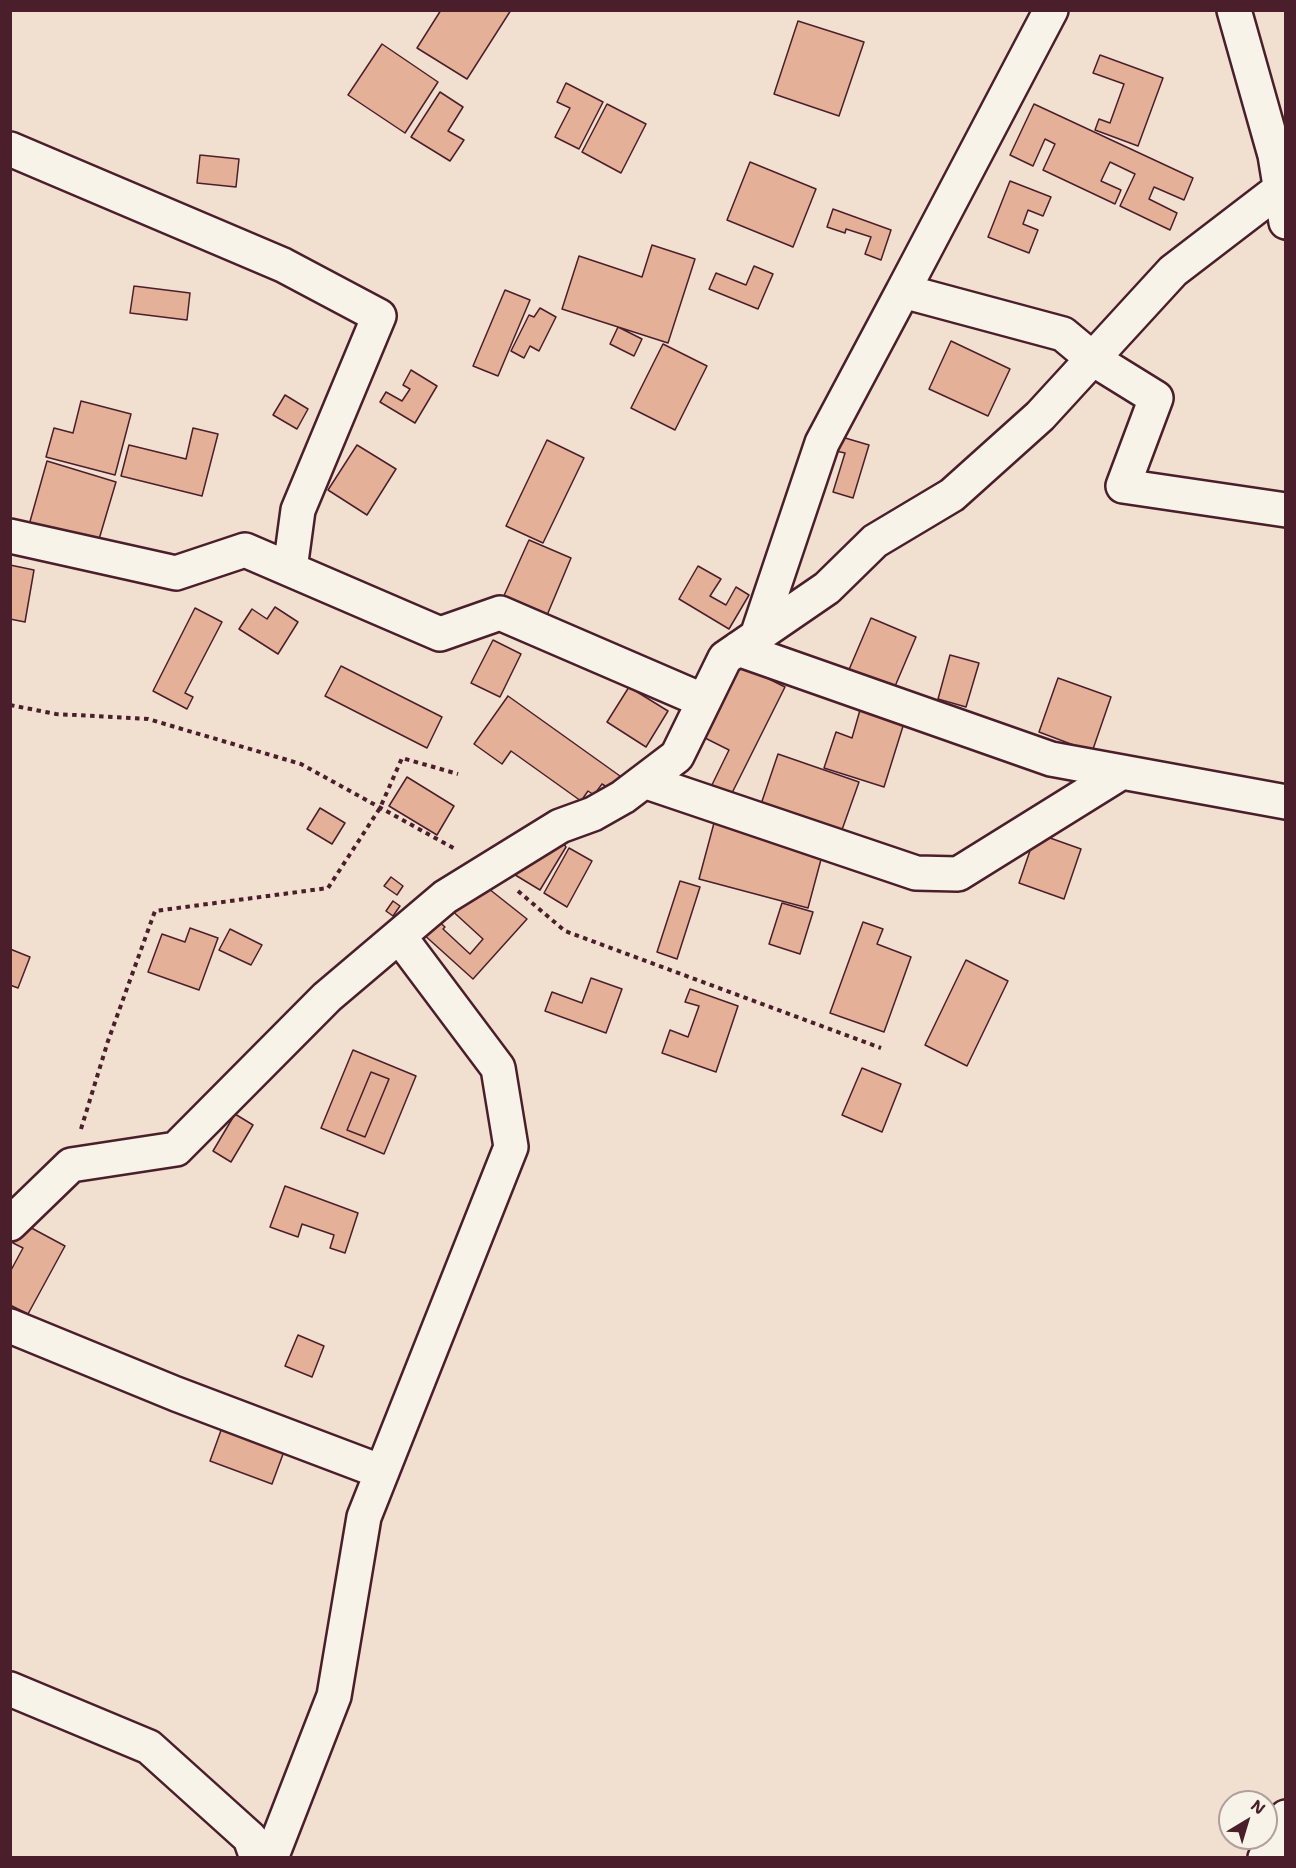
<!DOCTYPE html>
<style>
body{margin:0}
#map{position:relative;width:1296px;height:1868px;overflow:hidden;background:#f1dfd0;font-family:"Shantell Sans",sans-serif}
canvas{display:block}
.frame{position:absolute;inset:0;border:12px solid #4a1f2b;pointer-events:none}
.north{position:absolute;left:1218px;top:1790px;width:60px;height:60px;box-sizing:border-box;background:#f7f3e8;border:2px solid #b29e9c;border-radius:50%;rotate:38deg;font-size:16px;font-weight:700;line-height:24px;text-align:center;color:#4a1f2b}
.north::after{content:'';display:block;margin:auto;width:21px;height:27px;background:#4a1f2b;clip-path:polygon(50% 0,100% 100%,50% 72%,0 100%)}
</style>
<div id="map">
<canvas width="1296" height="1868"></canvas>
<div class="frame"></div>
<div class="north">N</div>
</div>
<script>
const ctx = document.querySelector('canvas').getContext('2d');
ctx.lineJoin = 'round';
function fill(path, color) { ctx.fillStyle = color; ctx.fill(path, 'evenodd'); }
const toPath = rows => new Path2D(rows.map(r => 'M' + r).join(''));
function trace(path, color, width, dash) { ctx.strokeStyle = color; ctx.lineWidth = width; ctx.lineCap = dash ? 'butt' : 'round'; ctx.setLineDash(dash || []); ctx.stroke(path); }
const building = toPath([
 [441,10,511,10,467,79,417,48,441,10],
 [798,21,864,42,839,116,774,94,798,21],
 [382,44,438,82,405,133,348,95,382,44],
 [1100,55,1163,78,1138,146,1095,130,1099,119,1110,123,1124,84,1093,73,1100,55],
 [566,83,603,102,579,149,555,137,570,108,557,102,566,83],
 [440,92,463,107,448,131,464,140,450,161,411,137,440,92],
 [607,104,646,124,621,173,582,152,607,104],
 [1034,104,1193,178,1184,200,1154,187,1149,199,1177,213,1170,230,1120,206,1135,174,1110,162,1101,181,1121,190,1115,204,1043,170,1055,144,1045,139,1033,166,1010,155,1034,104],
 [200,155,239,159,236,187,197,183,200,155],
 [750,162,816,189,793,247,727,220,750,162],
 [1010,181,1051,197,1043,216,1028,210,1023,224,1038,230,1029,253,988,237,1010,181],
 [833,209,891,230,881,260,865,254,871,237,846,229,845,233,827,227,833,209],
 [652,245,695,259,668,343,562,309,579,256,642,277,652,245],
 [754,266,773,274,758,309,709,289,716,273,746,285,754,266],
 [134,286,190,293,187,320,130,313,134,286],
 [505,290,530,300,498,376,473,366,505,290],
 [540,308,556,317,539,351,530,346,524,358,511,351,529,315,534,317,540,308],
 [618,327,642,339,634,356,610,344,618,327],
 [951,341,1010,369,988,416,929,389,951,341],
 [663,344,707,366,675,430,631,408,663,344],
 [411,370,437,386,415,423,380,402,386,392,402,401,410,389,403,385,411,370],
 [285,395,308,409,297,429,273,415,285,395],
 [81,401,131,414,115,475,46,457,54,428,73,433,81,401],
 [193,428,218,434,202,496,121,476,129,445,186,459,193,428],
 [835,435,869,445,853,498,833,492,845,453,831,450,835,435],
 [547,440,584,458,543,543,506,526,547,440],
 [357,445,396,469,367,515,328,490,357,445],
 [47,461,116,482,97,546,29,525,47,461],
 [529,540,571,558,545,620,502,600,529,540],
 [10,565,34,570,25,622,10,619,10,565],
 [698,566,721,579,710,596,726,605,736,587,749,595,729,629,679,599,698,566],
 [275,607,298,622,278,654,239,629,252,609,267,619,275,607],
 [195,608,222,622,185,693,193,697,187,709,153,691,195,608],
 [871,618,916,637,893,691,848,672,871,618],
 [493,640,521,654,500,697,471,683,493,640],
 [950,655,979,663,966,707,938,699,950,655],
 [735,662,785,687,727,803,708,793,729,750,699,735,735,662],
 [341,666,442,717,427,748,325,696,341,666],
 [1058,678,1111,697,1092,752,1039,732,1058,678],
 [629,687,668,711,646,747,607,722,629,687],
 [508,696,620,776,610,789,602,784,594,795,588,791,581,801,511,751,502,764,474,744,508,696],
 [860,710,904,723,884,787,824,768,836,732,852,738,860,710],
 [778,754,859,782,838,841,758,813,778,754],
 [407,777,454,806,437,835,389,806,407,777],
 [320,808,345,823,332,844,307,829,320,808],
 [714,823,823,852,808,908,699,879,714,823],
 [555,833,566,847,540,890,507,870,555,833],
 [1036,833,1081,849,1064,899,1019,883,1036,833],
 [569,848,592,861,567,907,544,893,569,848],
 [391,877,403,886,397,895,384,886,391,877],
 [680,881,700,887,677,959,657,952,680,881],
 [484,885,527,919,473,979,422,933,435,918,445,927,443,929,470,954,483,939,448,907,484,885],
 [393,901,400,906,393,916,386,911,393,901],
 [782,903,813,912,800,954,769,944,782,903],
 [863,922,883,929,877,944,911,957,884,1032,830,1013,863,922],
 [190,928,218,938,199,990,148,972,162,934,185,942,190,928],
 [230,929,262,945,251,965,219,950,230,929],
 [10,949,30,957,18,988,10,985,10,949],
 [966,960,1008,981,967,1066,925,1045,966,960],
 [591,978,622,989,606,1033,545,1011,552,992,582,1003,591,978],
 [690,989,738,1006,716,1072,662,1053,670,1030,688,1037,699,1006,685,1002,690,989],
 [353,1050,416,1076,384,1154,321,1128,353,1050],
 [371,1072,389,1079,365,1137,347,1130,371,1072],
 [862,1068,901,1084,882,1132,842,1115,862,1068],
 [371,1072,389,1079,365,1137,347,1130,371,1072],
 [235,1114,253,1125,231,1162,213,1151,235,1114],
 [285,1186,358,1213,345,1253,330,1248,334,1235,302,1224,298,1237,270,1227,285,1186],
 [24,1224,65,1246,28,1314,10,1305,10,1272,23,1248,13,1243,24,1224],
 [298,1335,324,1346,312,1377,285,1366,298,1335],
 [224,1422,286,1446,272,1484,210,1461,224,1422]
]);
fill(building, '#e4b097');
trace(building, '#4a1f2b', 1.5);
const minor = toPath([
 [1051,10,903,291,1063,334,1093,359,1156,398,1123,486,1286,510],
 [1234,10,1275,155,1286,222],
 [10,149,283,265,379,316,298,510,290,569],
 [10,536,176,573,245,550,440,634,500,613,704,701],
 [757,636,822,443,903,291],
 [738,649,1051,759,1286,802],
 [644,781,916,873,958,874,1122,772],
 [10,1224,71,1165,176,1149,327,997,445,897,560,826,593,814,623,797,677,756,725,658,827,588,875,541,952,495,1040,416,1173,271,1280,189],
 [10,1326,176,1394,382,1472],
 [10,1689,149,1747,250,1838,257,1858],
 [271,1858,334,1696,364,1517,511,1147,498,1068,399,936],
 [1265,1858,1286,1817]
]);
trace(minor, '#4a1f2b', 38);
trace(toPath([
 [10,705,56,714,148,719,301,764,457,850],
 [518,891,565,931,881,1048],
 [81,1129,108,1041,155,911,328,888,380,808,402,758,458,774]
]), '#4a1f2b', 4, [4.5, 4.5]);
trace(minor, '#f7f3e8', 33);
</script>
